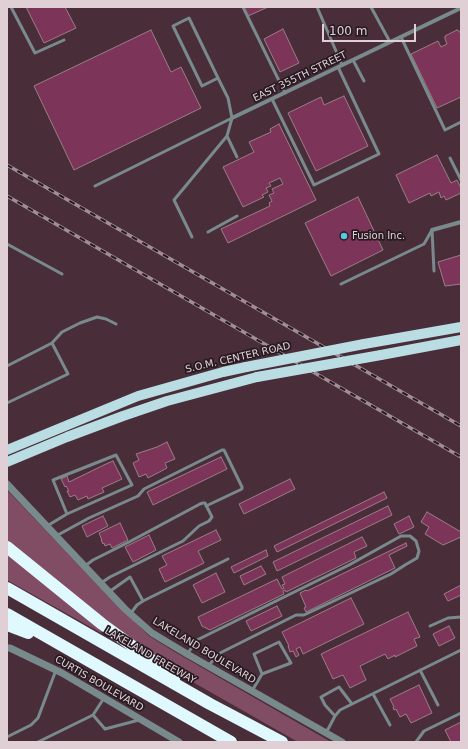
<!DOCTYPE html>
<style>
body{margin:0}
#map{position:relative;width:468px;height:749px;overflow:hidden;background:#492e3a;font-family:"DejaVu Sans",sans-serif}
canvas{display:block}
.frame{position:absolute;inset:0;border:8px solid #e1cfd6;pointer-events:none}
.scale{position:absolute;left:322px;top:24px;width:94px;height:18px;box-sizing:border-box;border:2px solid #e1cfd6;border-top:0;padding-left:5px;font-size:12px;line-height:14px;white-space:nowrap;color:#e1cfd6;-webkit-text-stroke:3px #271a20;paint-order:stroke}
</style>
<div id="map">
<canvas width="468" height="749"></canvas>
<div class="frame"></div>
<div class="scale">100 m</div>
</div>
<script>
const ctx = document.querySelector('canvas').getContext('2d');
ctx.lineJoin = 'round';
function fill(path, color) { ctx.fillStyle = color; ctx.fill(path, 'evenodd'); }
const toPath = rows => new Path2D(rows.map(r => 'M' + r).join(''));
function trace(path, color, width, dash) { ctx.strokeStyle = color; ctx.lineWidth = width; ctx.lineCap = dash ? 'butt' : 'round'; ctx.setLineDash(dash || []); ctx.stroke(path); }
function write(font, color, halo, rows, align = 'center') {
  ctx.font = font + ' "DejaVu Sans",sans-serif'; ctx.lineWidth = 3.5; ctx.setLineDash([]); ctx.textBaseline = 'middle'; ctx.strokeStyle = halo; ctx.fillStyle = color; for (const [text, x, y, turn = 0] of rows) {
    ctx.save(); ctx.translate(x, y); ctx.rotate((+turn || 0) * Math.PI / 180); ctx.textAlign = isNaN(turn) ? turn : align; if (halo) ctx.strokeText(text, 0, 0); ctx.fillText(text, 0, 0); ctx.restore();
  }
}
fill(toPath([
 [7,490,97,584,149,636,175,652,331,742,298,742,184,677,131,640,7,541],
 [7,554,102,630,101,633,7,580]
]), '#804d65');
const building = toPath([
 [26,7,65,7,76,28,44,43,26,7],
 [244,7,268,7,248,16,244,7],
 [283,29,299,63,280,72,264,39,283,29],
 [151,30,171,72,181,67,201,108,74,170,34,86,151,30],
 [457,30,459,31,461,34,461,97,437,108,411,54,438,41,441,47,447,44,445,39,445,36,457,30],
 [344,96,368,146,316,171,288,113,321,97,324,105,344,96],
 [279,124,316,200,228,243,221,229,270,206,269,203,272,201,269,195,274,193,272,189,283,184,280,178,269,183,271,186,266,188,268,192,262,195,264,197,243,207,223,167,254,152,249,142,271,132,270,129,279,124],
 [437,155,451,183,457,180,461,188,461,193,446,200,444,196,441,198,439,192,431,196,430,193,409,203,396,175,437,155],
 [358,197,383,250,331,276,305,223,358,197],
 [461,255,461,284,445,286,438,262,461,255],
 [167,442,175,459,165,463,167,468,148,478,146,474,139,477,133,463,139,460,136,454,157,447,167,442],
 [221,457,227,469,153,505,147,492,221,457],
 [113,461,122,479,102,488,104,492,88,499,87,496,78,500,75,495,70,497,67,491,69,491,66,486,65,487,61,479,67,476,69,482,106,464,113,461],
 [290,479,295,489,244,514,239,504,290,479],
 [384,492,387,498,277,552,274,546,384,492],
 [388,506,392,515,277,571,273,562,388,506],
 [427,512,461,532,461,537,443,545,425,534,429,527,421,522,427,512],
 [103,516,108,526,87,537,82,526,103,516],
 [409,516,414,527,399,534,394,524,409,516],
 [120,523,128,540,112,548,110,544,105,546,104,543,103,544,101,540,102,540,99,533,120,523],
 [216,530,221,540,198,551,204,563,165,582,159,569,167,565,162,556,216,530],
 [149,535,156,550,133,562,125,547,149,535],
 [362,537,367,546,354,552,356,558,286,592,285,590,283,591,284,594,210,630,202,626,198,617,277,579,282,589,284,588,282,585,285,584,282,577,362,537],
 [406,543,407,546,389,555,395,568,306,612,304,608,306,607,300,593,306,590,307,591,406,543],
 [266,550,268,556,234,573,231,567,266,550],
 [261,566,266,574,244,585,240,576,261,566],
 [216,573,225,592,202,603,193,585,216,573],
 [461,585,461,596,461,595,448,601,444,594,461,585],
 [351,598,364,624,303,654,300,647,296,649,299,655,296,657,293,651,290,652,288,646,289,646,282,632,351,598],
 [277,606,282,616,251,631,246,621,277,606],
 [408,612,420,637,414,639,417,646,395,657,395,655,388,659,385,654,360,666,366,680,350,688,343,675,333,679,321,654,408,612],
 [449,626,455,638,439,646,433,634,449,626],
 [419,685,432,713,411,723,406,714,400,717,396,709,394,710,393,707,394,707,390,699,419,685],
 [461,722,461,742,451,742,445,730,461,722]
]);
fill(building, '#7c3559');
trace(building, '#9c7c89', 1);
trace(toPath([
 [11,7,35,53,64,40],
 [243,7,285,93],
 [317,7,342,65],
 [371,7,390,42],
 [401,37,445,130,461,122],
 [353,60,364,81],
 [272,99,314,185,379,154,338,67],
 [227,136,237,157],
 [450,158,461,180],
 [95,186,232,118],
 [432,230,434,271],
 [208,232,237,216],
 [192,237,174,200,227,136,232,118,228,98,218,78,202,86,173,26,189,18,218,78],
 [7,244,62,274],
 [341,284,424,244,432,230],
 [7,366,52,343,62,332,80,323,97,317,106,319,116,324],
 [7,403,68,374,52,343],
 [47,526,67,514,132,485,116,455,53,480,67,514],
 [56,536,89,518,138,496,144,489,222,450,224,450,242,487,242,489,206,506],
 [85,566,93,560,129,542,200,504,203,503,205,503,212,517,209,521,199,526,183,541,110,577,101,583],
 [109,592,130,577,143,601],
 [131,613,137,605,143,601,228,559],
 [430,626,448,618,461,617],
 [188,653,197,640,349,565,401,536,410,536,416,541,419,551,417,558,405,565,391,574,304,615,296,615,220,653,208,666],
 [420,670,438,705],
 [252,691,262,674,254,654,279,642,291,663,262,674],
 [373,694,390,725],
 [93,715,105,729,139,720],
 [335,716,325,705,321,697,339,687,352,704],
 [326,733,335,716,340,710,461,650],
 [7,737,31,725,38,718,56,670],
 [38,742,93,715,104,698],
 [416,742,424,731,461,713]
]), '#798a8d', 3);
trace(toPath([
 [232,118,461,8],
 [432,230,461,222]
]), '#798a8d', 4);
trace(toPath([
 [7,484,125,609,152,633,187,654,342,742],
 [7,648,10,648,62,673,179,742]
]), '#798a8d', 7);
trace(toPath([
 [364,344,461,327],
 [381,355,461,340],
 [7,450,138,396,223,372,246,367],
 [7,462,67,437,123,416,167,401,257,377]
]), '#badce3', 10);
trace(toPath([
 [7,547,102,624,146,656,175,676],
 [7,588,210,704,282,742],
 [7,614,231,742],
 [7,625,28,633]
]), '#e0f9fe', 12);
const rail = toPath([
 [7,165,461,426],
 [7,196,461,457]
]);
trace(rail, '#a28d96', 3.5);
trace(rail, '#271a20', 2, [6]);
trace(toPath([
 [246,367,364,344],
 [257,377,381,355]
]), '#badce3', 10);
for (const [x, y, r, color] of [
 [344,236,4,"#56c9e0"]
]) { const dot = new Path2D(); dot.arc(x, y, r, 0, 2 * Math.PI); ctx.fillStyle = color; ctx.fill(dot); trace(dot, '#271a20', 1.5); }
write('10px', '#e1cfd6', '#271a20', [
 ["EAST 355TH STREET",300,77,-26],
 ["S.O.M. CENTER ROAD",238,358,-13],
 ["LAKELAND BOULEVARD",204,651,31],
 ["LAKELAND FREEWAY",150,656,30],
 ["CURTIS BOULEVARD",99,684,30]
]);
write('10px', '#e1cfd6', '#271a20', [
 ["Fusion Inc.",352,236]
], 'left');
</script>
